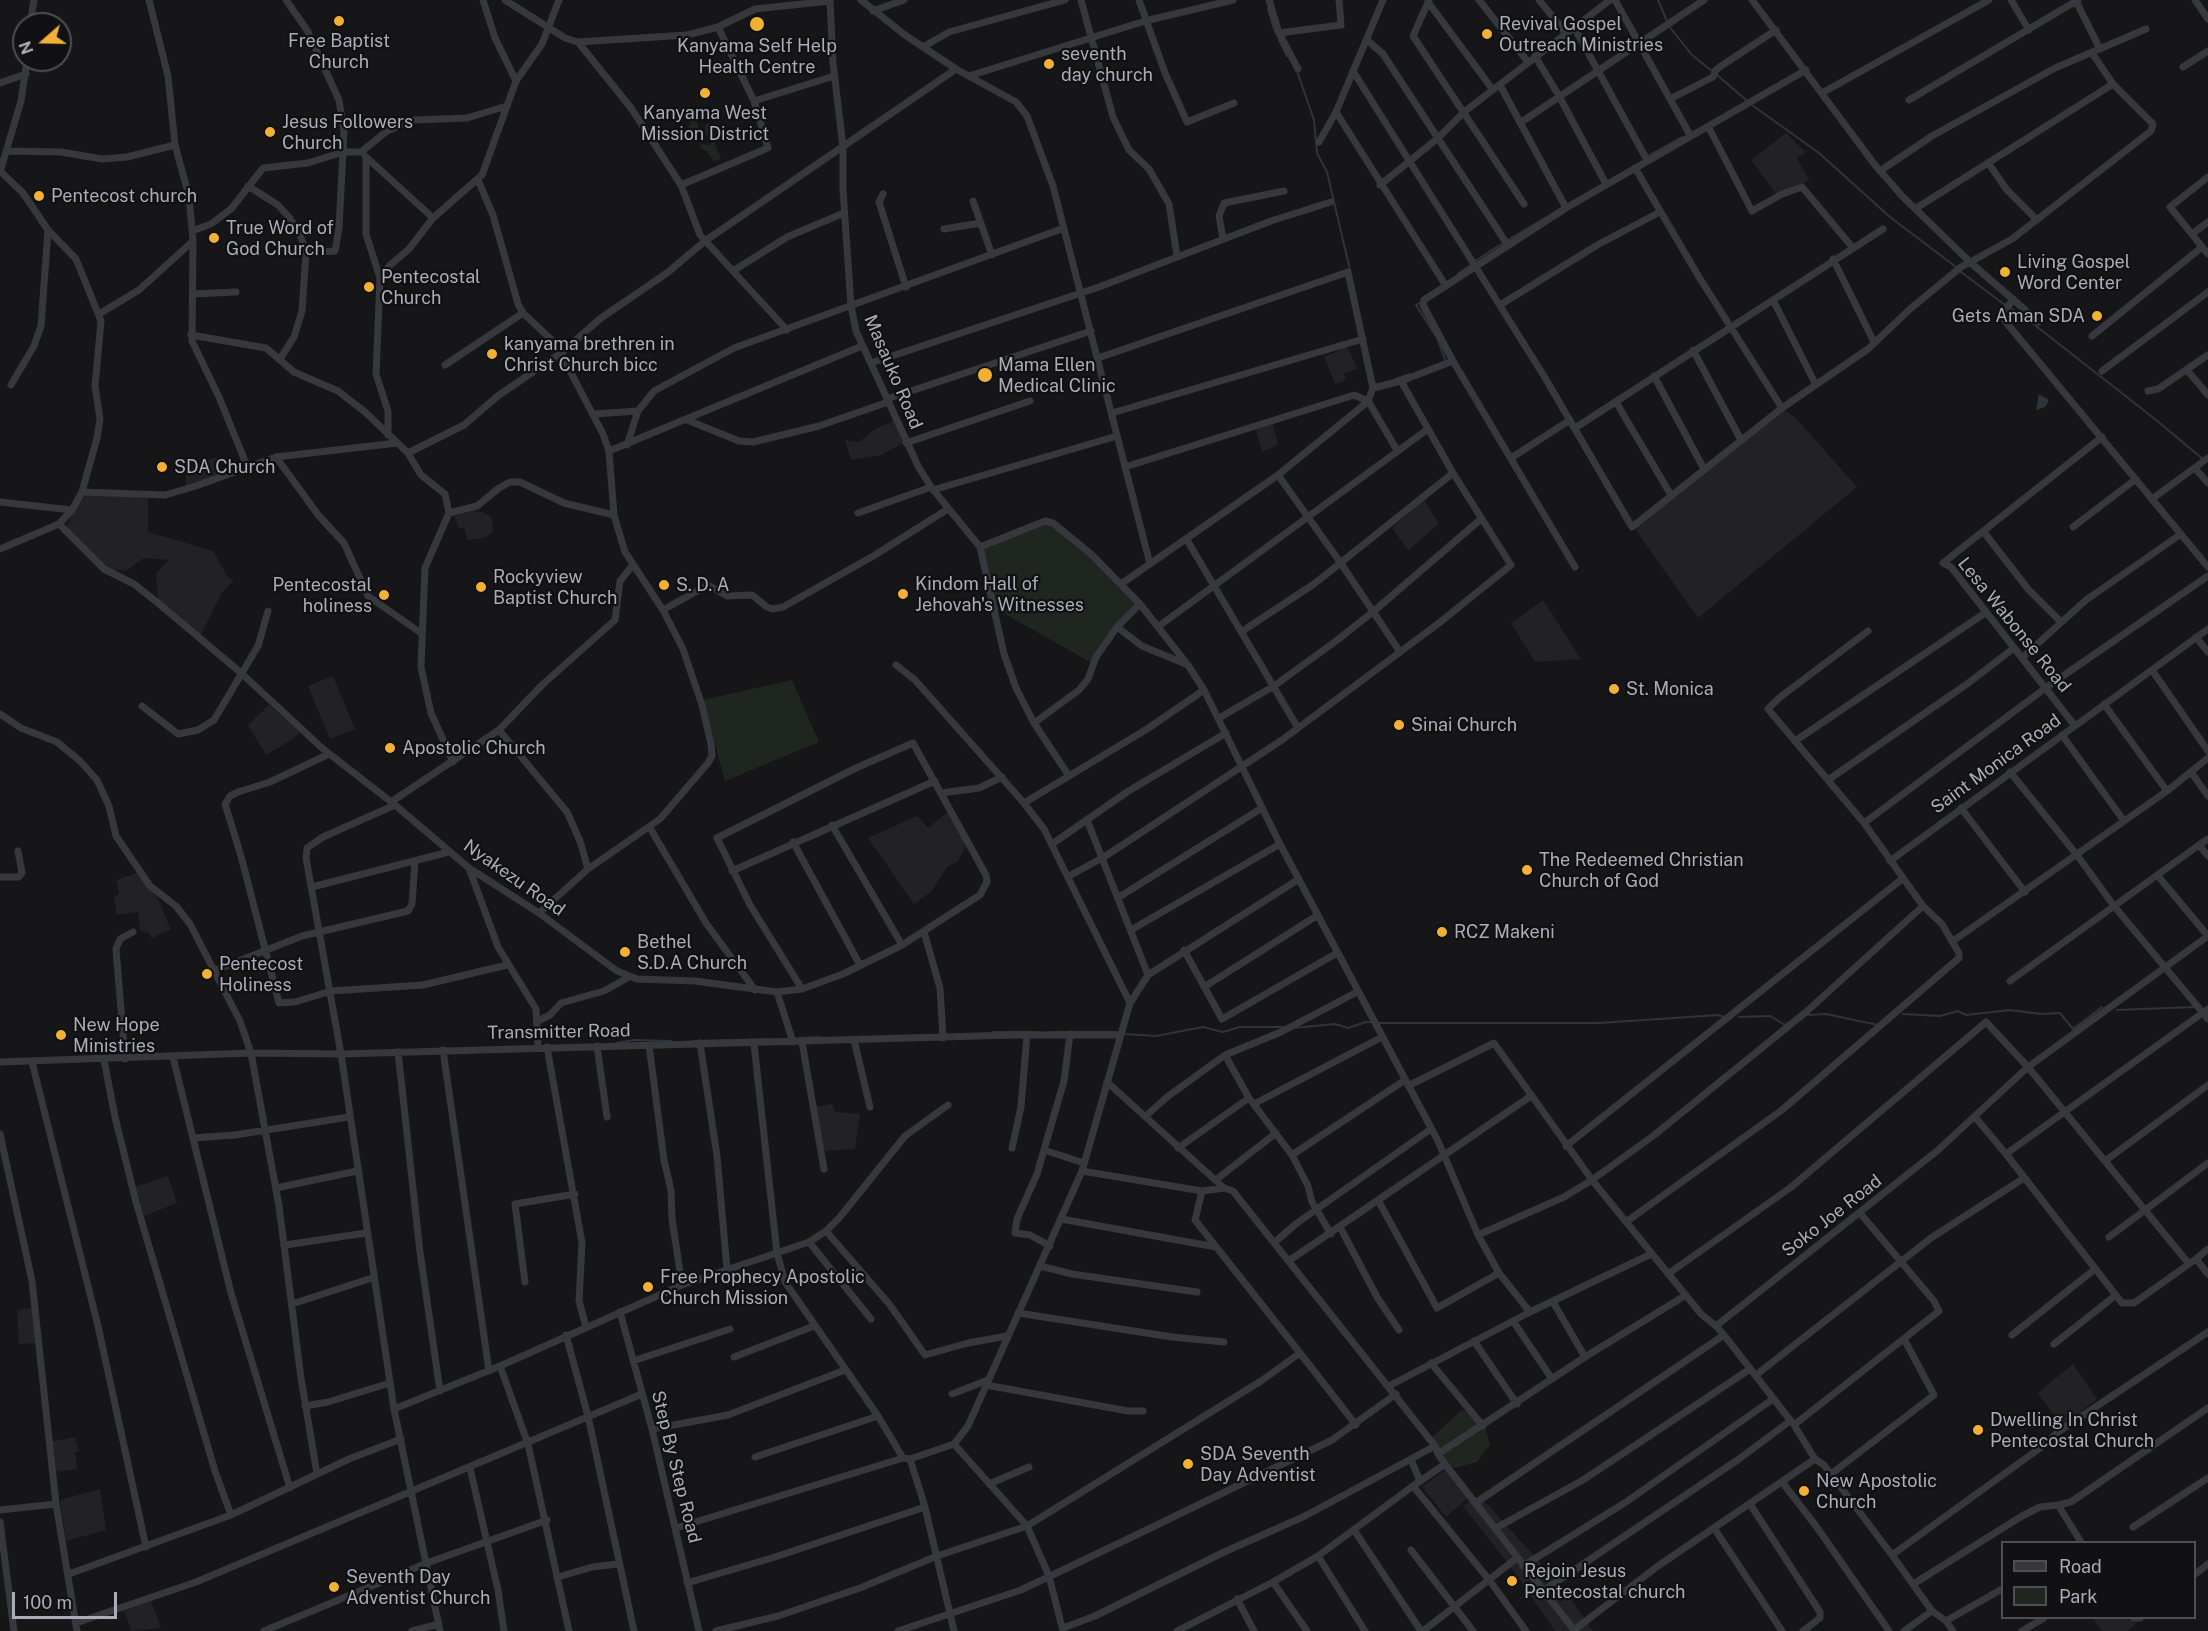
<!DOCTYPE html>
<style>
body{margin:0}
#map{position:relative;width:2208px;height:1631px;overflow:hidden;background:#161618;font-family:"Public Sans",sans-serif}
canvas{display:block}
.legend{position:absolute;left:2001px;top:1541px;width:195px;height:78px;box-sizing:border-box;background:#111113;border:2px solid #4d4f55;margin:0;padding:8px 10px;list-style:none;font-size:18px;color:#a8adb8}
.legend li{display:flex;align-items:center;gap:12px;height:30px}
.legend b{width:30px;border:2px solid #4d4f55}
.north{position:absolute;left:12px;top:12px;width:60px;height:60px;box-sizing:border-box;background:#111113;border:2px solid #4d4f55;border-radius:50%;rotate:250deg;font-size:16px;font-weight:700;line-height:24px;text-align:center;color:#a8adb8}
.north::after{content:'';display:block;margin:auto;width:21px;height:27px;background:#f2b134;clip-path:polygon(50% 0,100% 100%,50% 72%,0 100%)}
.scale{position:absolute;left:12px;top:1592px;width:105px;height:27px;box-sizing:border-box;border:3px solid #a8adb8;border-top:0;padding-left:8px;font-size:18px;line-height:21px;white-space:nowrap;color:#a8adb8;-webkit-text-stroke:4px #111113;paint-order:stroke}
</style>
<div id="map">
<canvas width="2208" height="1631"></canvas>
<ul class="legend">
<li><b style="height:8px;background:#37383d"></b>Road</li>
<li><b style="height:16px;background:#1e261f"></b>Park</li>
</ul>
<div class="north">N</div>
<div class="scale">100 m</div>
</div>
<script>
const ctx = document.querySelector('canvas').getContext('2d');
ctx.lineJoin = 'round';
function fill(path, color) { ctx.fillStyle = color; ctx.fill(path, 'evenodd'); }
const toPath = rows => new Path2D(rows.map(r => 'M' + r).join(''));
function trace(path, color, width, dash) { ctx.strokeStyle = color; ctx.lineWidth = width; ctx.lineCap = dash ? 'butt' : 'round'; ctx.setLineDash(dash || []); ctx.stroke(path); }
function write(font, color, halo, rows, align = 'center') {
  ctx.font = font + ' "Public Sans",sans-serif'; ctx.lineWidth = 4.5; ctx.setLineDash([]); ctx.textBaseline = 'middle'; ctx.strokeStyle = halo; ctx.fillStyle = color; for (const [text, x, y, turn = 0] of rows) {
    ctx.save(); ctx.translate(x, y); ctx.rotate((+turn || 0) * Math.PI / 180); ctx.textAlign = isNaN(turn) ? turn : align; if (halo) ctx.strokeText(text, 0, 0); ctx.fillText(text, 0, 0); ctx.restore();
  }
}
fill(toPath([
 [1786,133,1806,152,1797,158,1809,180,1780,199,1751,160],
 [1347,347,1358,369,1344,373,1346,380,1335,384,1324,357],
 [1783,409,1795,417,1857,487,1698,618,1635,529],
 [894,421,903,443,881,455,851,460,845,440,859,442,875,429],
 [1273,424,1278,445,1262,452,1256,429],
 [216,457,222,475,186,488,186,470],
 [91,495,148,498,148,532,213,551,227,576,234,581,222,592,200,637,158,600,156,573,169,560,144,558,127,570,108,571,66,527,81,497],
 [1423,501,1425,501,1439,524,1408,550,1392,528],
 [473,511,483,512,492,518,493,532,485,538,467,540,464,528,459,528,454,516],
 [1543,600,1581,659,1535,662,1511,623],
 [333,676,355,729,330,739,308,686],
 [269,705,300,732,293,739,266,755,248,725],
 [949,811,966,845,958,861,947,867,932,891,914,904,868,838,917,816,928,828],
 [137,873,155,893,171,929,152,938,149,933,140,931,138,912,117,915,114,897,119,893,116,880],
 [832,1104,835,1112,860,1114,855,1149,824,1151,816,1107],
 [168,1176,177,1203,144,1216,135,1187],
 [33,1308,35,1343,19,1344,17,1310],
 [2073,1364,2097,1399,2062,1426,2038,1393],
 [75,1437,79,1451,75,1452,77,1469,54,1472,49,1442],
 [1446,1469,1469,1497,1446,1517,1422,1487],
 [100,1489,106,1530,66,1541,60,1500],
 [1473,1497,1487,1504,1538,1560,1568,1595,1593,1631,1555,1631,1513,1570,1463,1506],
 [151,1601,161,1628,131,1631,124,1610],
 [2096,1618,2132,1618,2137,1623,2127,1631,2102,1631,2093,1619]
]), '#222225');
fill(toPath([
 [695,111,697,117,694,121,697,122,698,128,694,134,687,128,691,123,687,116],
 [709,123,715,133,714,141,721,159,713,161,707,151,699,148,702,144,711,145,706,133,705,125],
 [1044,524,1050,524,1065,533,1136,604,1110,632,1090,662,996,609,983,548],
 [792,680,819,742,725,781,703,700],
 [1462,1410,1483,1419,1490,1445,1477,1462,1454,1468,1438,1457,1431,1438]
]), '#1e261f');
fill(toPath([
 [2039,394,2049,400,2045,407,2036,410]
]), '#2c353c');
trace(toPath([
 [1658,0,1667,21],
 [1268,9,1275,32],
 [1668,25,1692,55,1712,71],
 [1279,40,1287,56],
 [1297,71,1314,120,1317,153,1327,172,1350,270],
 [1716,74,1746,100],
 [1752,105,1819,153,1890,217,1956,267],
 [1648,156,1682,137],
 [1506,241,1557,211],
 [1475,261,1503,243],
 [1961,272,2005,305],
 [1458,274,1473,263],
 [1423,301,1416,305,1437,338,1446,362],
 [2009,307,2022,315,2151,416,2203,459],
 [1395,379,1410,374],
 [2117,1010,2194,1007],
 [1903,1014,1940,1016,1958,1011,1966,1015,2010,1010,2041,1014,2060,1013,2073,1029,2102,1007],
 [1807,1015,1826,1014,1878,1025],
 [1739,1017,1770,1016,1785,1025,1787,1023],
 [1378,1023,1599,1023,1718,1015,1724,1017],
 [1293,1028,1335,1024,1348,1028,1366,1022,1372,1022],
 [993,1032,1038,1032],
 [1050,1032,1116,1032],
 [1125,1034,1156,1036,1203,1027,1223,1032,1240,1027,1284,1027],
 [799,1038,820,1037],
 [694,1041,769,1039],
 [617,1043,634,1040,671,1041]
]), '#2c353c', 2);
trace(toPath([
 [149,0,168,76,175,145,189,196,193,241,192,341,219,397,247,466],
 [286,0,307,30,339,100,344,131,339,228,335,251,306,253],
 [483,0,495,38,516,81],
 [505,0,565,38,578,42,687,35,718,27,755,9,830,1],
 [830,0,833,63,843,147,843,190,851,306,856,331,918,466,931,487,980,547,1004,654,1016,688,1034,723,1069,776,1024,803],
 [861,0,905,35,956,69,1016,102,1027,116,1053,186,1150,564],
 [1081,0,1113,117,1129,150,1149,169,1169,204,1177,256],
 [1139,0,1165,73,1187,122,1234,103],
 [1269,0,1279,33,1298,69],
 [1429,0,1413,36,1524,204],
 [1479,0,1528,62],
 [1539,0,1566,33],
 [1615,0,1690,135],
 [1752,0,1875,165,1902,196,1971,263,2039,322],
 [2011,0,2029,30],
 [2195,0,2208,19],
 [2076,1,2100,49],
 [1428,2,1493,90],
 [873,11,904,0],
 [30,24,34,0],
 [718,27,754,101,834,76],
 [1574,27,1647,160],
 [1279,33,1341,25,1339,0],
 [1367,40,1383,54,1507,244],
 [578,42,631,108,681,185,700,235,787,330],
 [923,47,949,32,1065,0],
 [1535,56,1559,96,1606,184],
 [2183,67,2208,51],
 [1353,71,1544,376,1632,527,1782,408,1868,349,1910,309,1961,267,2012,239,2151,131,2153,124,2113,84,2092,53],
 [969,76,1145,21,1233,0],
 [0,83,26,74],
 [1500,85,1566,208],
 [1822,93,1989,0],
 [1670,99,1713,77,1715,71,1721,66,1776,30],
 [1909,100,2078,0],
 [1336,112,1446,286],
 [1520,123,1704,0],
 [1708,126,1752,211,1782,194,1802,187,1853,248],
 [1319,142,1336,112,1383,0],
 [6,151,61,152,102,159,127,157,175,145],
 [365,156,433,218],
 [366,157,366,234,380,278,376,374,388,411,388,435],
 [1989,164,2007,190,2037,220],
 [1635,168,1699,277,1782,408],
 [0,171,23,193,48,230,76,259,101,321,95,386,100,419,97,438,82,492,72,510,59,524],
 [1880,171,1932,136,2055,68,2146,29],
 [0,172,21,101,27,60],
 [2208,177,2170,207,2208,254],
 [478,180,493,215,518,304,523,313,556,344,603,434,609,451,614,515,625,552,663,610,683,649,702,705,711,744,712,756,708,763,660,819,588,869,539,913],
 [681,185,768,148,754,101],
 [1380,185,1437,139,1464,112,1610,0],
 [248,186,278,205,289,217,300,234,306,253,302,311,294,337,280,359],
 [883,194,879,202,906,287],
 [973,201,992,255],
 [1915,209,2113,84],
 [944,229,981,223],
 [192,231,211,224,231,209,263,168,308,163,343,152,361,152,387,131,414,120,467,118,507,106],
 [2192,234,2208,222],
 [1223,239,1219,216,1224,203,1284,191],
 [1833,259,1874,342],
 [733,271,787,237,844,213],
 [380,278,389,266,409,249,433,218,482,175,516,81,542,44,559,0],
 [193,294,236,292],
 [2013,299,2004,312,2005,321,2208,567],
 [1773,300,1815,383],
 [1500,305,1599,244,1660,212],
 [99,314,139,290,193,241],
 [191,335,266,348,294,372,338,391,365,412,408,453,421,475,445,494,449,513,425,568,421,667,431,713,453,762],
 [2092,336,2202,247],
 [1693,350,1741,440],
 [1098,358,1348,272,1373,388,1368,401,1360,408,1278,475,1121,584],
 [871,363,1099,287,1271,221,1331,202],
 [445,365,523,313],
 [2187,370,2208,395],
 [2102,371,2208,292],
 [1654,376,1704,469],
 [11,385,34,346,41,326,48,230],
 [1373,388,1401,381,1453,361],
 [2148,391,2158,389,2208,355],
 [887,399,1091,331],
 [1616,402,1671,495],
 [1112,413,1363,339],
 [594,414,638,411],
 [687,420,739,441,753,442,819,426,888,402],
 [1575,428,1883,229],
 [906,443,1030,401],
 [627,445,638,411,654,391,734,348,1064,228],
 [609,451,862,346],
 [408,453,464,425,499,395,561,353,601,318,667,273,705,241,956,69],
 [276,457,319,516,344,543,368,596,421,633],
 [1511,458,1570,420],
 [1125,467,1354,395,1368,401,1397,450],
 [2195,468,2208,483],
 [1278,475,1340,562,1400,652],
 [933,490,1117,436],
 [82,492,165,495,196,486,276,457,397,443],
 [2152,499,2208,458],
 [0,502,72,510],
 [449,513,477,506,499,488,510,482,520,482,564,503,614,515],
 [858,513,931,487],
 [2073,527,2136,479],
 [1983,531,2028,589,2060,621],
 [1187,540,1298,728],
 [980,547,1045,521,1053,523,1091,554,1140,604,1187,664],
 [0,549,59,524,104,569,134,584,158,603,240,672,322,748,395,805,469,868,539,913,617,971,637,979,695,981,777,992,802,989,843,974,902,945,980,895,987,882,986,875,913,743,856,768,717,838,750,905,802,989],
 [1575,567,1453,361,1423,305,1424,300,1566,208,1806,70],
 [1140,604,1117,627,1142,646,1188,665,1204,690,1280,844,1438,1141,1478,1235,1499,1273,1518,1297,1530,1312,1651,1254],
 [663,610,708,585,727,596,752,595,767,607,773,609,783,607,875,555,948,509],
 [1159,626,1428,429],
 [1241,632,1314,584,1453,473],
 [2196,637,2208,652],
 [2023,657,2086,600,2181,534],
 [896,665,915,680,1024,803,1044,829,1130,1003],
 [2152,670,2208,751],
 [2104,704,2167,791],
 [142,706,178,734,198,730,214,720,258,646,268,611],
 [0,714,21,728,57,742,80,761,97,780,109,806,116,836,150,886,176,906,190,924,240,1021,251,1053,279,1206,301,1378,317,1474],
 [1219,718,1274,686,1336,641,1374,611,1481,519],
 [1034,723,1079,690,1088,679,1096,657,1117,627],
 [2075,726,1951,567,1943,563,2102,437],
 [499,730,567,812,580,841,588,869],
 [2062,735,2124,821],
 [1795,741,1985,613],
 [329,754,270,782,238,792,230,796,225,804,241,856,279,1003,295,1002,331,991,423,985,507,965],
 [2010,772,2077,855,2114,906,2208,1019],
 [2191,772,2208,796],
 [1069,776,1147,729,1204,690],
 [1828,780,1967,684,2014,648],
 [941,793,979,788,1002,777],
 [391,802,499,730,542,685,615,620,620,581,633,565],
 [395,805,323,837,307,848,306,858,341,1054,394,1409,440,1631],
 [1961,808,2025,892],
 [1087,820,1148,975],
 [1864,823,2047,687,2208,576],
 [832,825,902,945],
 [650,828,706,923,755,990],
 [793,842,860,965],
 [1052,844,1127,792,1226,733],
 [2199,845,2208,839],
 [1890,861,2208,629],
 [469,868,498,947,536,1009,538,1047],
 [732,871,935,781],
 [1069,876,1104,857,1282,740,1439,623,1511,565,1453,473,1401,381],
 [2158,876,2208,936],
 [0,877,19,877,22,873,18,851],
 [312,887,449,852],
 [1119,897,1262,808],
 [1131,930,1280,844],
 [924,932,940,988,943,1038],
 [1953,941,2167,791,2208,758],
 [1184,950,1222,1019,1337,953],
 [216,970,302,936,408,911,412,904,415,861],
 [2010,981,2199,845,2208,856],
 [1204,987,1318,915],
 [777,992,793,1042],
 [538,1021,550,1015,561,1003,604,991,629,977],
 [854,1040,870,1107],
 [802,1042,824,1169],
 [700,1043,717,1156,727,1269],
 [754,1044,777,1253,785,1282,878,1416,903,1458,910,1459,954,1444,1027,1526,1049,1576,1063,1631],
 [649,1045,664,1160,671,1190,672,1219,682,1285],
 [597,1046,607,1117],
 [547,1047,582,1243,579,1301,586,1327],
 [443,1050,489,1371],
 [398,1052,420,1252,440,1391],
 [173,1057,231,1293,290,1488],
 [125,1059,116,949,120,939,133,932],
 [104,1060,115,1117,136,1202,215,1471,231,1515],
 [0,1062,251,1053,341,1054,1013,1035,1119,1035],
 [32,1062,98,1326,146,1547],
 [1107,1082,1224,1188],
 [1408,1086,1494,1043,1592,1180,1701,1314,1716,1326],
 [1254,1104,1382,1037],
 [1147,1115,1167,1097,1225,1055],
 [1975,1117,2006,1154,2208,1009],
 [0,1134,32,1281,56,1504,77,1631],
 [193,1138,235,1135,349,1117],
 [1566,1146,1902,879],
 [1012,1148,1021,1107,1027,1035],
 [1178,1148,1249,1098],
 [1044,1150,1084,1163],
 [2006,1154,2122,1303,2134,1303,2189,1264],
 [1292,1155,1405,1080],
 [2105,1161,2208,1085],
 [1082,1171,1202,1191,1224,1188,1233,1191,1435,1446],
 [1217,1179,1276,1133],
 [276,1188,357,1171],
 [1202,1191,1195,1220,1300,1353],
 [1378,1200,1437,1308,1499,1273],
 [1061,1219,1216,1247],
 [1626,1222,1782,1110,1959,958,1959,953,1942,924,1923,906],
 [1340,1227,1377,1297,1399,1330],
 [826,1231,890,1305,925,1355,968,1343,1007,1336],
 [1331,1234,1312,1202,1308,1186,1292,1155,1249,1098,1225,1055,1281,1032,1357,992],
 [1478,1235,1564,1197,1592,1180,1653,1136,1806,1012,1923,906,1864,823,1768,709,1779,698,1868,631],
 [2109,1237,2208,1163],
 [809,1242,871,1319],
 [1275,1242,1297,1223,1431,1129],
 [285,1245,366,1233],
 [1050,1246,1030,1235,1015,1233,1017,1219,1037,1174,1064,1081,1070,1034],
 [2208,1249,2196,1259,2208,1274],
 [1290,1260,1531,1096],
 [1040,1266,1072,1274,1197,1292],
 [1668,1274,1790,1188,1986,1022,2028,1067,2189,1264,2196,1259],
 [525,1282,515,1204,575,1194],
 [1553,1302,1585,1357],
 [292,1304,372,1278],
 [620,1312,652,1429,699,1631],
 [1018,1313,1172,1337,1224,1342],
 [1513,1321,1552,1379],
 [566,1335,588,1416,634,1631],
 [1724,1335,1794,1425,1815,1459,1824,1465,1892,1555,2040,1448,2058,1432,2208,1332],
 [2012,1335,2095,1269],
 [1474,1341,1517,1404],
 [2054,1344,2116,1295],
 [734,1357,814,1326],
 [633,1361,730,1329],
 [1431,1363,1483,1426],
 [500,1366,528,1444,569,1631],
 [1756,1375,1931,1238,2024,1178],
 [986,1385,1128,1411,1143,1411],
 [1389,1386,1530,1312],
 [952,1394,988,1380],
 [305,1406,328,1402,390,1383],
 [394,1409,500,1366,682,1285,809,1242,826,1231,840,1217,905,1136,948,1105],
 [1794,1425,1939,1311,1934,1301,1860,1213],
 [652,1429,728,1415,845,1370],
 [954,1444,968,1426,1082,1171,1130,1003,1148,975,1299,879],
 [1438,1454,1445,1464,1413,1486,1490,1581,1526,1631],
 [755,1457,878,1416],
 [910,1459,925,1507,954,1631],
 [1411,1460,1420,1481],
 [1445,1464,1574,1630,1658,1566,1815,1459],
 [470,1468,498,1590,504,1631],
 [1831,1474,1934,1395,1904,1339],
 [1782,1482,1816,1526,1889,1631],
 [989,1484,1029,1467],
 [1477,1502,1724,1335,1716,1326,1937,1151,2028,1067,2208,936],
 [1750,1504,1820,1612,1820,1618,1803,1631],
 [0,1510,56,1504],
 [0,1522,14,1631],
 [2133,1527,2208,1478],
 [676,1528,903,1458],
 [1496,1528,1583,1480,1750,1369],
 [1714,1528,1782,1631],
 [1354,1530,1421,1631],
 [2081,1542,2058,1505,2071,1502,2208,1408],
 [1411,1550,1473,1631],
 [1892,1555,1932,1611,1946,1621],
 [1523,1566,1626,1502,1773,1399],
 [69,1574,231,1515,349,1459,401,1439],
 [2194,1575,2208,1564],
 [558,1577,592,1567,618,1564],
 [687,1583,775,1557,925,1507],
 [1915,1583,2022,1516,2040,1507,2058,1505],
 [1543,1591,1739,1459,1790,1421],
 [1237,1599,1254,1631],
 [2134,1618,2140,1618],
 [76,1623,196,1582,642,1394],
 [1063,1628,1095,1616,1222,1553,1305,1516,1435,1446,1438,1454,1585,1357,1686,1295],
 [264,1631,427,1563,547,1520],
 [412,1631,439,1624],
 [716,1631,778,1616,860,1588,937,1556,1027,1526,1261,1381,1300,1353,1356,1425],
 [898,1631,1021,1590,1134,1536,1332,1440,1396,1394],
 [1177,1631,1273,1582],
 [1307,1631,1273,1582,1318,1556],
 [1365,1631,1318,1556,1413,1486],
 [1423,1631,1517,1558],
 [1904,1631,1932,1611],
 [1953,1631,1946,1621,2002,1589],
 [2022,1631,2044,1618]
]), '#37383d', 7);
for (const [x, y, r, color] of [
 [339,21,6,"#f2b134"],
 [757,24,8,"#f2b134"],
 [1487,34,6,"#f2b134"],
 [1049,64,6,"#f2b134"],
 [705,93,6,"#f2b134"],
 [270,132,6,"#f2b134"],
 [39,196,6,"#f2b134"],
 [214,238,6,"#f2b134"],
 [2005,272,6,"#f2b134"],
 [369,287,6,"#f2b134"],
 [2097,316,6,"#f2b134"],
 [492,354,6,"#f2b134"],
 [985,375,8,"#f2b134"],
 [162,467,6,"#f2b134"],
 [664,585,6,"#f2b134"],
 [481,587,6,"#f2b134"],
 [903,594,6,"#f2b134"],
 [384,595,6,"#f2b134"],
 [1614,689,6,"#f2b134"],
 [1399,725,6,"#f2b134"],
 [390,748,6,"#f2b134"],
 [1527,870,6,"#f2b134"],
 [1442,932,6,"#f2b134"],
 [625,952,6,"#f2b134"],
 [207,974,6,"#f2b134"],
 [61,1035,6,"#f2b134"],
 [648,1287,6,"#f2b134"],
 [1978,1430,6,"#f2b134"],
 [1188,1464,6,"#f2b134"],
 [1804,1491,6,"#f2b134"],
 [1512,1581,6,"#f2b134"],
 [334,1587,6,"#f2b134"]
]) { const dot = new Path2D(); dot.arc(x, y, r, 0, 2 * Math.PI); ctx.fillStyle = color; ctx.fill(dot); trace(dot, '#111113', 2); }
write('18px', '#a8adb8', '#111113', [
 ["Revival Gospel",1499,24],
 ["Outreach Ministries",1499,45],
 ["Free Baptist",339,41,"center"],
 ["Church",339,62,"center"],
 ["Kanyama Self Help",757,46,"center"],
 ["Health Centre",757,67,"center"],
 ["seventh",1061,54],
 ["day church",1061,75],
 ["Kanyama West",705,113,"center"],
 ["Mission District",705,134,"center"],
 ["Jesus Followers",282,122],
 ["Church",282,143],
 ["Pentecost church",51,196],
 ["True Word of",226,228],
 ["God Church",226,249],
 ["Living Gospel",2017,262],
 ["Word Center",2017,283],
 ["Pentecostal",381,277],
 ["Church",381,298],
 ["Gets Aman SDA",2085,316,"right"],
 ["kanyama brethren in",504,344],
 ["Christ Church bicc",504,365],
 ["Mama Ellen",998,365],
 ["Medical Clinic",998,386],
 ["SDA Church",174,467],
 ["Rockyview",493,577],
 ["Baptist Church",493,598],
 ["Kindom Hall of",915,584],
 ["Jehovah's Witnesses",915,605],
 ["Pentecostal",372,585,"right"],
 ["holiness",372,606,"right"],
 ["S. D. A",676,585],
 ["St. Monica",1626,689],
 ["Sinai Church",1411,725],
 ["Apostolic Church",402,748],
 ["The Redeemed Christian",1539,860],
 ["Church of God",1539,881],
 ["RCZ Makeni",1454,932],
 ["Bethel",637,942],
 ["S.D.A Church",637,963],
 ["Pentecost",219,964],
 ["Holiness",219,985],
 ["New Hope",73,1025],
 ["Ministries",73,1046],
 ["Free Prophecy Apostolic",660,1277],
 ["Church Mission",660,1298],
 ["Dwelling In Christ",1990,1420],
 ["Pentecostal Church",1990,1441],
 ["SDA Seventh",1200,1454],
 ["Day Adventist",1200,1475],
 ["New Apostolic",1816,1481],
 ["Church",1816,1502],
 ["Rejoin Jesus",1524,1571],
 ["Pentecostal church",1524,1592],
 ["Seventh Day",346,1577],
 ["Adventist Church",346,1598]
], 'left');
write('18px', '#a8adb8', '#111113', [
 ["Masauko Road",893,372,67],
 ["Lesa Wabonse Road",2014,625,51],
 ["Saint Monica Road",1996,764,-36],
 ["Nyakezu Road",514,878,35],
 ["Transmitter Road",559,1032,-1],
 ["Soko Joe Road",1832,1216,-38],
 ["Step By Step Road",676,1467,76]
]);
</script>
